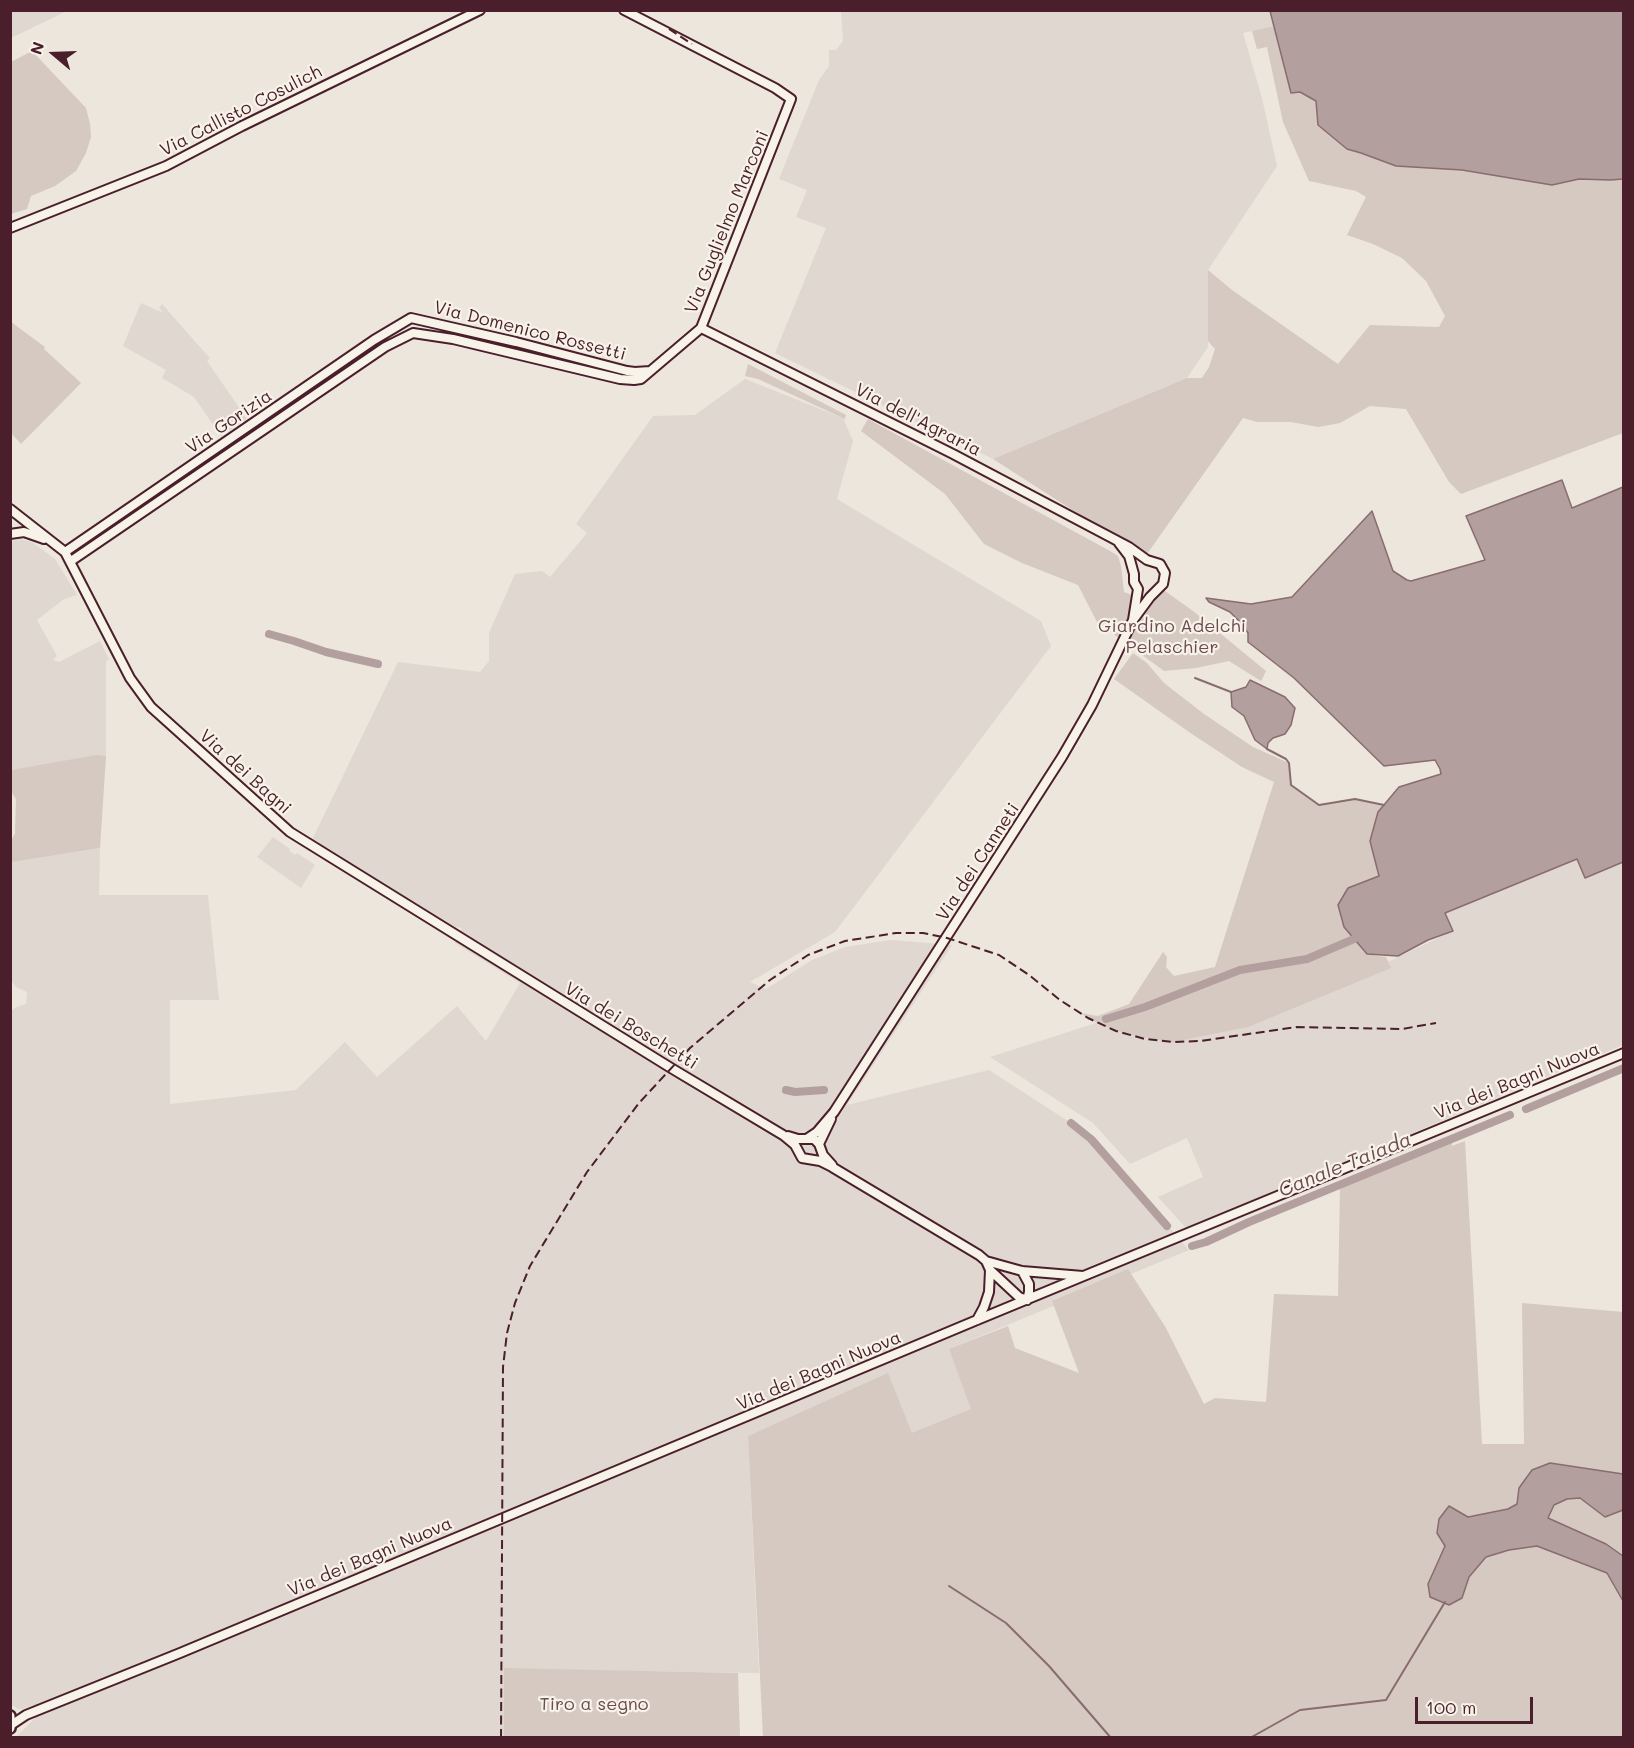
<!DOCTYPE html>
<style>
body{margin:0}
#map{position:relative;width:1634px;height:1748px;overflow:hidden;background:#ece6dd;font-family:Mali,sans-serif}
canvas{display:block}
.frame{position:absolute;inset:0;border:12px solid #4a1f2b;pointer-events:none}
.north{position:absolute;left:24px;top:24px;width:60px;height:60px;-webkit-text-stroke:4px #f7f3e8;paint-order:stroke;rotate:289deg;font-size:16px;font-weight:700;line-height:24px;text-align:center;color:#4a1f2b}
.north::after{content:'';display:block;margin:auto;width:21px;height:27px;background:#4a1f2b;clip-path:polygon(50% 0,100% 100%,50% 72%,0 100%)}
.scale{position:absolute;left:1415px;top:1697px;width:118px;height:27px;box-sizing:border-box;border:3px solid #4a1f2b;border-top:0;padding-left:8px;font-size:18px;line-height:21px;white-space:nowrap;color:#4a1f2b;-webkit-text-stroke:4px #f7f3e8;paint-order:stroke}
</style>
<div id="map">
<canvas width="1634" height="1748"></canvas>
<div class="frame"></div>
<div class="north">N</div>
<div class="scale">100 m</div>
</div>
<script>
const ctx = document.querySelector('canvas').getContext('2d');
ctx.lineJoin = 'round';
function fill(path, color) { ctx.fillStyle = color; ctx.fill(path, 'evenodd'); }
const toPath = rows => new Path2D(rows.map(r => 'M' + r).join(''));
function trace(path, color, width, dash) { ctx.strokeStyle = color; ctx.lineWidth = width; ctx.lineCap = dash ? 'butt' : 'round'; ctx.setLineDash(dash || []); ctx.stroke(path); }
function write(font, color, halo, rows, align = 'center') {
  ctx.font = font + ' Mali,sans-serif'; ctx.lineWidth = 4.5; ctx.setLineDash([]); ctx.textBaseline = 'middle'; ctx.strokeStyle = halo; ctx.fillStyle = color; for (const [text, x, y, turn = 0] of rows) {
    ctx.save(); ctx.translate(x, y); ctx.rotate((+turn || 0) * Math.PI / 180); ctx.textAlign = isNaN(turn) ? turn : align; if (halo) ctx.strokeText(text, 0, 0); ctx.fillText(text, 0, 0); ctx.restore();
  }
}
fill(toPath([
 [11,10,67,10,67,11,11,38],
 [841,11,1270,11,1274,26,1243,33,1262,98,1277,166,1208,270,1208,347,1187,378,993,459,775,353,826,228,796,217,807,190,779,179,819,80,829,66,829,50,836,50,843,41],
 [141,303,161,312,162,311,159,308,162,304,192,338,210,358,207,361,247,419,221,436,194,397,162,378,166,370,123,346],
 [745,379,843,418,853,441,837,499,1041,621,1051,646,835,932,750,982,766,989,812,960,845,947,891,940,952,945,847,1105,989,1070,1071,1123,1091,1139,1189,1250,949,1349,972,1409,912,1434,888,1374,748,1436,759,1673,505,1669,504,1737,16,1737,36,1717,33,1705,23,1709,18,1709,10,1704,10,1012,16,1007,26,1004,27,992,16,987,11,980,12,862,100,848,99,895,208,895,219,1000,170,1000,170,1104,296,1090,345,1042,377,1077,457,1006,486,1041,520,983,455,943,462,928,450,926,312,840,398,662,480,672,489,661,489,633,515,574,542,571,550,577,587,533,576,524,653,416,695,415],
 [20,539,32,542,55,559,77,595,64,599,37,620,57,656,53,660,59,662,100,641,109,660,106,661,106,756,11,770,10,542],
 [273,837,290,849,289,851,295,855,297,853,315,865,301,888,257,857],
 [1577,858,1586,878,1623,862,1623,1045,1186,1228,1158,1197,1203,1177,1187,1138,1130,1164,1093,1123,990,1057,1246,975,1390,961,1453,931,1445,913]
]), '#e0d7d0');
fill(toPath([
 [1274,26,1291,92,1299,92,1316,101,1318,125,1347,149,1361,153,1396,166,1462,170,1552,185,1579,179,1610,180,1623,179,1623,433,1461,494,1449,482,1406,409,1370,406,1340,423,1318,427,1291,422,1257,422,1243,418,1147,554,1085,518,993,459,1187,378,1202,378,1209,367,1215,349,1208,341,1208,270,1232,290,1338,364,1370,325,1439,327,1445,316,1426,281,1402,258,1373,244,1347,235,1366,197,1356,191,1309,181,1283,122,1267,47,1257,49,1252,31],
 [32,51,86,108,90,124,91,137,86,153,76,171,55,186,31,196,27,209,11,214,11,62],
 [11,322,45,347,44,349,81,383,21,444,11,433],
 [748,364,846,415,844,420,843,418,758,379,745,376],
 [868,419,1110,551,1118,556,1121,566,1124,592,1150,602,1157,593,1165,591,1193,611,1266,671,1261,681,1229,661,1196,668,1164,671,1097,622,1078,585,1022,563,984,544,945,494,861,431],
 [1133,653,1147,663,1164,683,1204,714,1253,747,1289,763,1291,785,1319,805,1355,799,1384,805,1378,812,1377,865,1379,876,1348,888,1338,905,1342,923,1364,952,1372,955,1386,957,1391,968,1248,1027,1173,1042,1126,1034,1097,1023,1080,1013,1098,1016,1129,1004,1163,952,1167,957,1166,967,1174,976,1215,967,1274,782,1242,767,1189,732,1114,679],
 [97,755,106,756,100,848,12,862,11,840,15,834,16,799,11,791,11,770],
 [1452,1141,1452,1146,1465,1141,1482,1444,1524,1444,1522,1303,1623,1312,1623,1737,763,1737,748,1436,888,1373,912,1433,971,1409,949,1349,1008,1326,1015,1348,1079,1373,1052,1301,1128,1269,1166,1328,1204,1404,1215,1398,1266,1402,1274,1294,1338,1296,1340,1187],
 [504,1668,738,1673,740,1737,504,1737]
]), '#d5c9c2');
const water = toPath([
 [1270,11,1623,11,1623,179,1610,180,1579,179,1552,185,1462,170,1396,166,1361,153,1347,149,1318,125,1316,101,1300,92,1291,93,1270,11],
 [1562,480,1572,508,1623,487,1623,862,1585,878,1577,859,1445,913,1453,931,1428,940,1398,956,1367,954,1344,927,1338,905,1348,888,1379,876,1370,841,1378,812,1399,787,1441,774,1440,769,1435,760,1384,766,1294,678,1248,642,1248,633,1241,623,1230,612,1209,602,1206,598,1251,604,1292,597,1372,511,1393,571,1407,580,1411,581,1485,560,1466,516,1562,480],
 [1250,680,1285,697,1295,708,1291,725,1285,734,1273,738,1268,743,1267,749,1255,740,1244,716,1232,707,1231,692,1246,687,1250,680],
 [1550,1463,1623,1474,1623,1510,1605,1517,1580,1498,1567,1499,1554,1505,1548,1518,1606,1544,1623,1556,1623,1601,1607,1573,1537,1546,1509,1550,1486,1557,1469,1577,1462,1598,1449,1605,1430,1597,1428,1584,1445,1546,1437,1533,1439,1519,1449,1506,1468,1517,1508,1509,1517,1504,1519,1488,1532,1470,1550,1463]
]);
fill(water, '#b39f9d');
trace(water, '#896c6f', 1.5);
trace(toPath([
 [1195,678,1231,692],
 [1267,749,1286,759,1289,763,1291,785,1319,805,1355,799,1384,805],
 [949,1586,1006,1623,1049,1666,1111,1738],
 [1250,1738,1300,1710,1386,1700,1445,1602]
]), '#896c6f', 2);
trace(toPath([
 [269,634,294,641,326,652,378,664],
 [1106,1019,1145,1007,1240,970,1307,959,1354,939],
 [786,1090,795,1092,824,1090],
 [1526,1109,1624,1068],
 [1071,1123,1091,1139,1167,1226],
 [1192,1246,1206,1242,1249,1222,1510,1115]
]), '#b39f9d', 8);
const tertiary = toPath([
 [10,228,166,166,242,126,480,10],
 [701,328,953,454,1129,547,1147,560,1160,564,1165,573,1163,584,1150,597,1133,620],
 [10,509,65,552,130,678,151,707,290,832,671,1068,783,1135,795,1145,802,1158,820,1161,832,1167,979,1255,986,1261,1022,1271,1083,1276],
 [10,534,24,532,44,539],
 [65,552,374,340,411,318,516,342,627,371,635,372,650,371],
 [71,561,385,347,413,333,453,339,620,379,634,380,641,379,701,328,791,99,775,88,624,10],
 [788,1136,798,1139,814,1139,819,1144,823,1155,832,1165],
 [808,1138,817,1132,834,1112,1062,757,1092,705,1133,620,1138,589,1134,582,1134,574,1129,556,1119,543],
 [819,1144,831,1119],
 [986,1261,990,1270,1019,1297,1027,1300],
 [1022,1271,1029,1284,1029,1292,1027,1300],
 [977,1320,984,1307,989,1292,990,1270],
 [11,1725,26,1715,180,1653,977,1320,1624,1053]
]);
const primary = toPath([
 [10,1716,10,1728]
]);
trace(tertiary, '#4a1f2b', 12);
trace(primary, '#4a1f2b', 14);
trace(tertiary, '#f7f3e8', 8);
trace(primary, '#f7f3e8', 9);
trace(toPath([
 [669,29,692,44],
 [501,1738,503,1367,507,1333,515,1303,530,1266,587,1172,639,1103,690,1048,770,980,808,955,845,941,896,933,923,933,947,938,999,955,1029,975,1060,1000,1088,1018,1116,1031,1145,1039,1173,1042,1200,1041,1297,1027,1402,1029,1436,1023]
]), '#4a1f2b', 2, [9, 4.5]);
write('18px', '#4a1f2b', '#f7f3e8', [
 ["Via Callisto Cosulich",241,111,-27],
 ["Via Guglielmo Marconi",727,222,-68],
 ["Via Domenico Rossetti",530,331,14],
 ["Via dell'Agraria",918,420,27],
 ["Via Gorizia",229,422,-34],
 ["Via dei Bagni",245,772,42],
 ["Via dei Canneti",978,862,-57],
 ["Via dei Boschetti",631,1026,31],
 ["Via dei Bagni Nuova",1517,1081,-22],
 ["Via dei Bagni Nuova",819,1371,-23],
 ["Via dei Bagni Nuova",370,1557,-23]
]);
write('18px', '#6d4a51', '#f7f3e8', [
 ["Giardino Adelchi",1172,626],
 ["Pelaschier",1172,647],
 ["Tiro a segno",594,1704]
]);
write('italic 20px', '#6f4c53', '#f7f3e8', [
 ["Canale Taiada",1345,1165,-22]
]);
</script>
